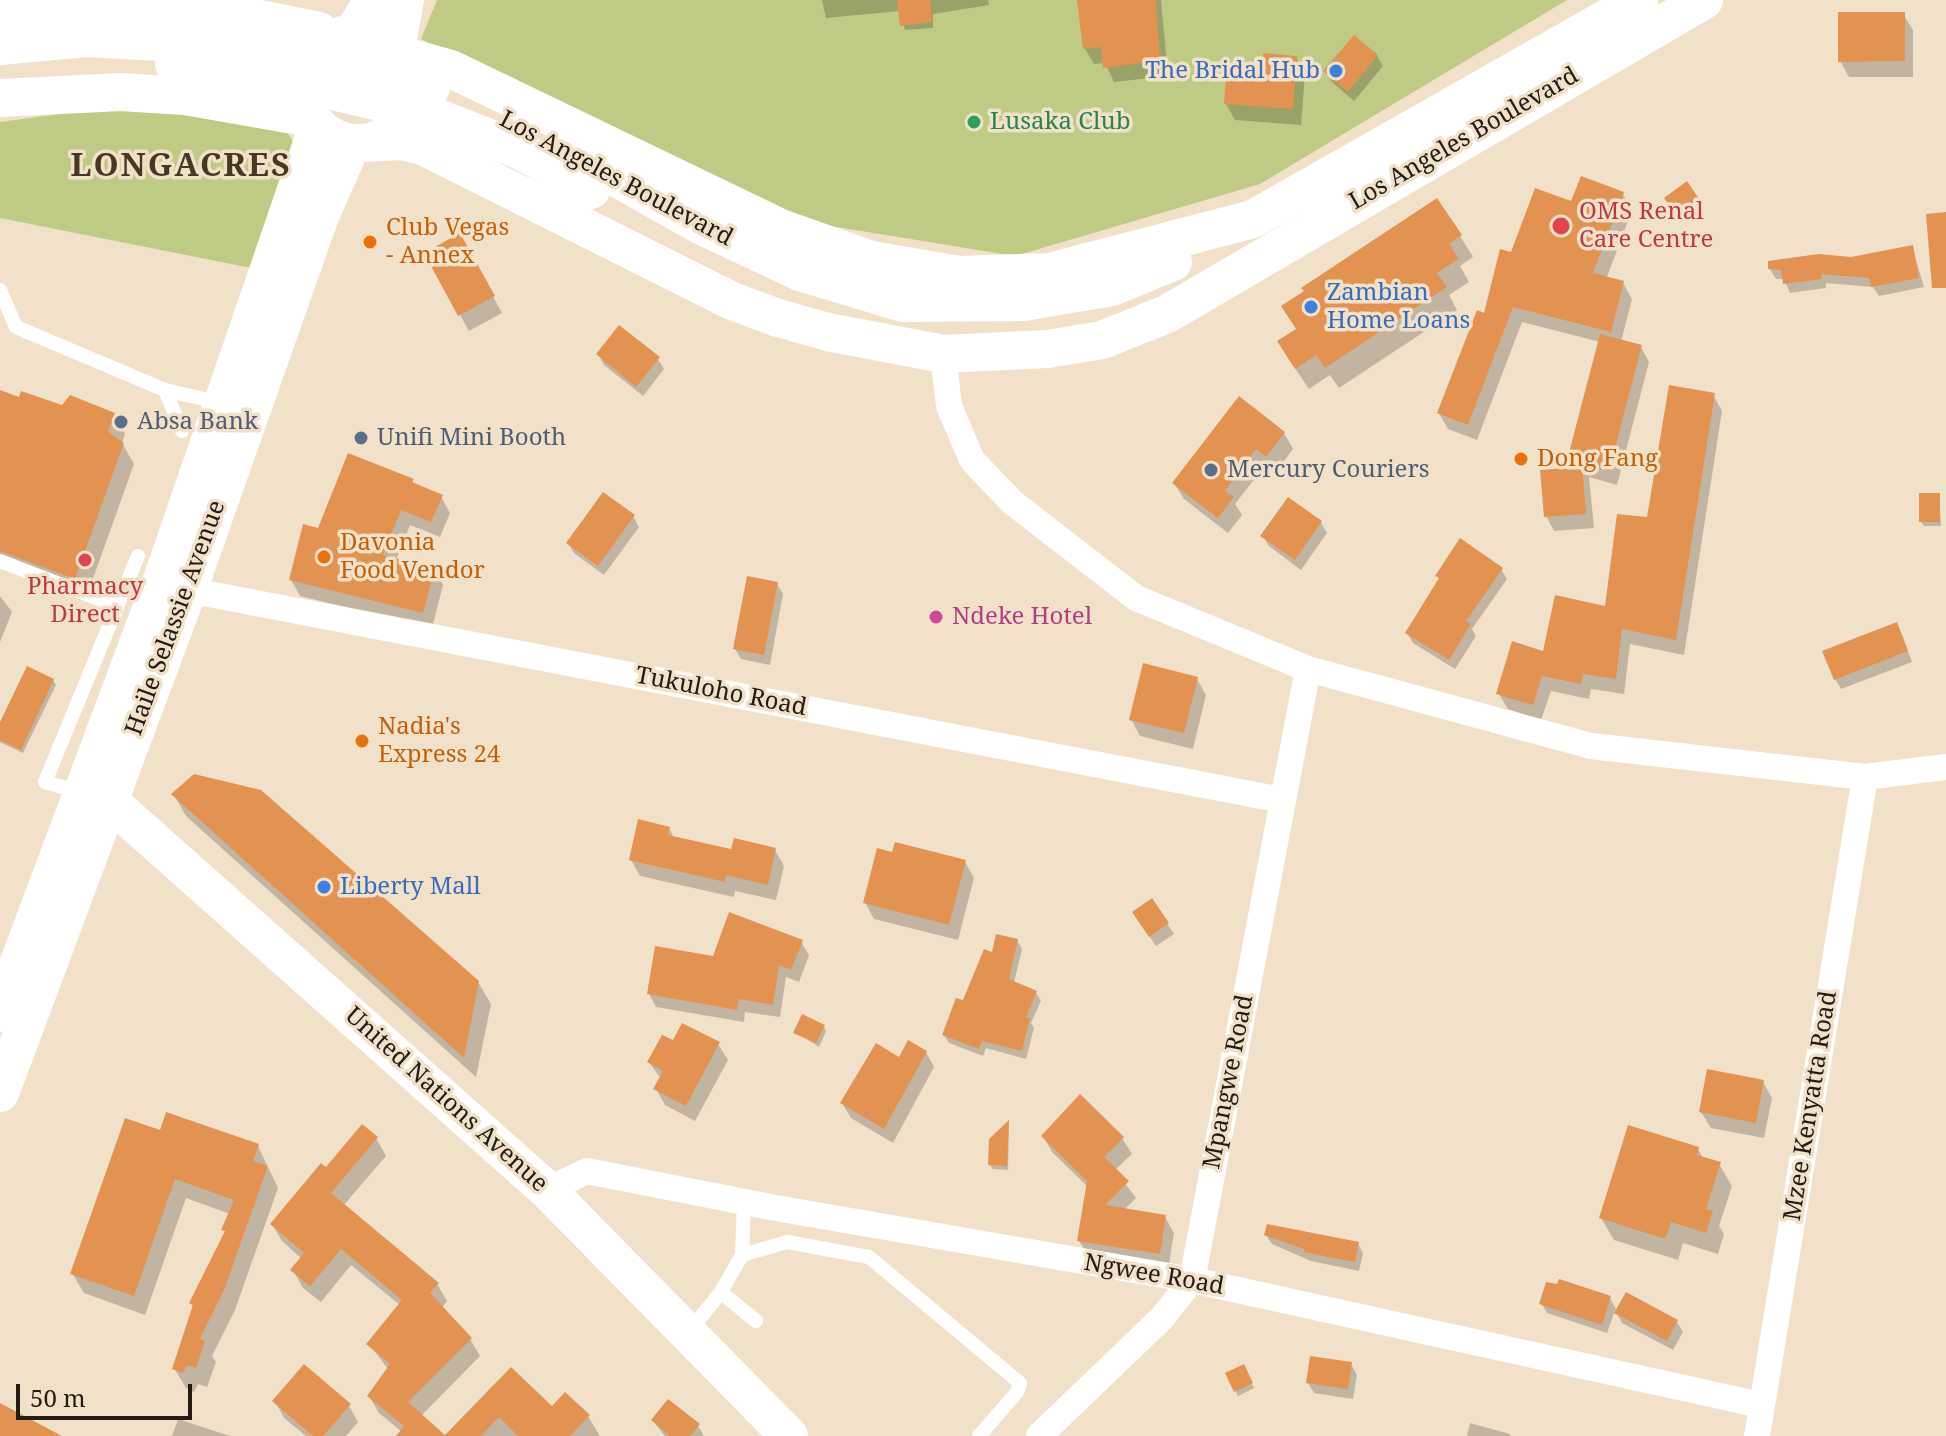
<!DOCTYPE html>
<style>
body{margin:0}
#map{position:relative;width:1946px;height:1436px;overflow:hidden;background:#f2e1c9;font-family:"Noto Serif",serif}
canvas{display:block}
.scale{position:absolute;left:16px;top:1384px;width:176px;height:36px;box-sizing:border-box;border:4px solid #221c13;border-top:0;padding-left:10px;font-size:24px;line-height:28px;white-space:nowrap;color:#221c13;-webkit-text-stroke:6px #f2e1c9;paint-order:stroke}
</style>
<div id="map">
<canvas width="1946" height="1436"></canvas>
<div class="scale">50 m</div>
</div>
<script>
const ctx = document.querySelector('canvas').getContext('2d');
ctx.lineJoin = 'round';
function fill(path, color) { ctx.fillStyle = color; ctx.fill(path, 'evenodd'); }
const toPath = rows => new Path2D(rows.map(r => 'M' + r).join(''));
function trace(path, color, width, dash) { ctx.strokeStyle = color; ctx.lineWidth = width; ctx.lineCap = dash ? 'butt' : 'round'; ctx.setLineDash(dash || []); ctx.stroke(path); }
function write(font, color, halo, rows, align = 'center') {
  ctx.font = font + ' "Noto Serif",serif'; ctx.lineWidth = 7; ctx.setLineDash([]); ctx.textBaseline = 'middle'; ctx.strokeStyle = halo; ctx.fillStyle = color; for (const [text, x, y, turn = 0] of rows) {
    ctx.save(); ctx.translate(x, y); ctx.rotate((+turn || 0) * Math.PI / 180); ctx.textAlign = isNaN(turn) ? turn : align; if (halo) ctx.strokeText(text, 0, 0); ctx.fillText(text, 0, 0); ctx.restore();
  }
}
fill(toPath([
 [437,0,1567,0,1260,184,1015,256,769,216,421,39],
 [111,107,281,124,300,151,261,270,0,218,0,122]
]), '#bfcb84');
fill(toPath([
 [822,0,988,0,989,5,933,14,933,28,905,30,900,11,826,18],
 [1079,0,1161,0,1168,76,1114,82,1105,63,1094,64,1085,49],
 [1903,14,1913,30,1913,77,1849,77,1840,61],
 [1377,56,1383,66,1354,101,1332,82,1326,72],
 [1296,57,1305,74,1301,125,1235,120,1226,104,1264,70],
 [1686,184,1700,204,1681,218,1669,203],
 [1623,194,1632,210,1607,277,1623,283,1632,299,1621,342,1641,347,1649,362,1617,485,1589,477,1594,528,1554,531,1546,516,1566,470,1600,342,1522,322,1477,440,1448,429,1439,413,1512,254,1572,204],
 [460,236,502,313,469,331,426,254],
 [1460,236,1473,257,1460,266,1469,282,1449,295,1457,310,1339,388,1330,375,1309,389,1292,364,1297,331],
 [1912,247,1924,287,1879,296,1873,287,1826,283,1826,288,1790,293,1784,279,1776,279,1770,269,1851,259],
 [598,354,658,359,664,369,643,396,604,365],
 [0,392,20,399,114,415,125,434,122,443,134,464,86,598,0,568],
 [1713,395,1722,411,1684,655,1630,644,1624,694,1591,689,1589,699,1551,691,1541,720,1508,709,1499,694,1607,608],
 [1284,433,1293,449,1276,472,1266,464,1235,504,1242,515,1228,533,1184,499,1174,483],
 [412,480,415,486,441,497,450,513,440,537,410,525,396,560,434,569,443,585,432,628,300,596,291,580],
 [1939,495,1941,526,1924,526,1921,521],
 [1288,500,1321,523,1327,533,1301,570,1269,546,1263,536],
 [633,516,639,527,604,575,574,553,568,543],
 [1501,569,1507,579,1472,629,1476,636,1455,669,1413,643,1407,633,1440,580,1437,576],
 [777,584,783,594,770,665,741,659,735,649],
 [0,596,12,612,0,642],
 [1902,635,1912,662,1841,689,1835,679],
 [1197,679,1206,695,1193,749,1140,736,1131,719],
 [53,680,56,685,23,753,0,742,0,727],
 [174,795,478,982,491,1004,476,1077,186,816],
 [669,828,674,838,733,851,775,850,784,866,776,900,735,891,734,897,640,876,631,860],
 [965,862,974,878,958,940,874,919,865,902],
 [1152,901,1174,934,1156,946,1140,923],
 [1017,940,1022,949,1014,983,1036,993,1041,1001,1031,1023,1034,1028,1026,1059,986,1048,983,1056,949,1043,944,1035,993,955],
 [801,942,809,955,799,982,786,977,780,1017,745,1012,744,1022,656,1007,649,994,714,958],
 [824,1027,826,1031,819,1047,795,1032],
 [673,1043,718,1044,728,1060,695,1121,665,1105,656,1089,661,1079,649,1062],
 [926,1052,934,1067,893,1143,851,1118,842,1103,900,1060],
 [1763,1082,1772,1098,1764,1138,1711,1128,1701,1112],
 [1009,1123,1008,1170,993,1169,990,1165],
 [161,1133,258,1146,278,1188,235,1310,212,1356,216,1362,207,1387,198,1384,194,1392,186,1388,174,1368,194,1309,191,1303,226,1234,224,1229,230,1214,186,1198,145,1315,84,1293,72,1273],
 [1043,1136,1122,1138,1132,1154,1115,1170,1136,1198,1124,1210,1165,1217,1174,1233,1168,1270,1089,1257,1079,1241,1088,1187,1052,1152],
 [376,1138,386,1156,343,1206,437,1284,447,1301,442,1308,470,1339,480,1356,421,1416,437,1436,398,1436,402,1432,379,1413,369,1396,388,1369,369,1344,400,1305,351,1265,321,1302,303,1288,293,1270,302,1259,282,1241,272,1224,326,1170],
 [1698,1149,1704,1160,1719,1164,1732,1186,1719,1226,1724,1234,1718,1254,1683,1243,1678,1260,1614,1240,1601,1218],
 [1266,1235,1358,1244,1363,1253,1359,1271,1311,1261,1272,1244],
 [1558,1287,1610,1298,1617,1311,1677,1322,1683,1332,1673,1350,1622,1323,1615,1310,1607,1333,1547,1313,1542,1304],
 [1351,1364,1357,1375,1353,1399,1314,1393,1308,1383],
 [1243,1366,1254,1388,1238,1396,1228,1374],
 [511,1370,552,1409,588,1416,600,1436,447,1436],
 [275,1401,349,1406,358,1422,346,1436,306,1436,284,1418],
 [178,1419,230,1436,172,1436],
 [653,1421,698,1426,704,1436,665,1436],
 [1470,1423,1510,1434,1511,1436,1467,1436]
]), '#0003');
fill(toPath([
 [897,0,930,0,932,22,900,26],
 [1077,0,1156,0,1160,61,1103,68,1101,47,1083,49],
 [1838,12,1905,12,1905,61,1838,62],
 [1354,35,1378,55,1348,92,1323,71],
 [1263,53,1297,56,1293,109,1224,104,1227,65,1262,68],
 [1581,176,1624,192,1593,273,1624,281,1611,332,1513,307,1468,425,1437,413,1477,310,1484,313,1500,249,1511,252,1535,188,1571,201],
 [1687,181,1699,199,1677,215,1664,198],
 [1437,198,1462,235,1449,244,1459,259,1437,273,1447,287,1325,368,1316,355,1295,369,1277,341,1296,329,1281,306,1304,291,1301,288],
 [1946,212,1946,288,1932,288,1926,214],
 [460,233,495,296,458,316,424,253],
 [1913,245,1919,278,1871,287,1869,278,1821,274,1822,279,1783,284,1781,270,1768,269,1768,261,1819,254,1851,257],
 [619,325,660,357,636,387,596,354],
 [1600,334,1642,345,1609,471,1582,464,1586,514,1544,517,1540,470,1565,468],
 [1669,385,1715,393,1676,640,1622,629,1616,679,1583,674,1581,684,1542,676,1533,705,1496,694,1512,641,1543,651,1555,595,1605,606,1617,514,1647,517],
 [0,390,19,397,21,391,62,405,70,395,115,413,108,432,124,443,75,579,0,551],
 [1239,396,1285,432,1266,457,1256,449,1225,491,1234,497,1218,518,1172,483],
 [348,453,414,479,412,482,443,495,431,522,401,510,383,555,435,567,423,613,289,580,303,524,318,528],
 [603,492,635,515,598,566,566,543],
 [1919,493,1940,493,1940,522,1919,522],
 [1288,497,1322,521,1295,560,1260,536],
 [1460,538,1503,568,1466,621,1471,624,1449,660,1405,633,1439,578,1435,576],
 [747,576,778,582,764,655,733,649],
 [1897,622,1908,651,1834,680,1822,651],
 [1143,663,1198,677,1184,733,1129,720],
 [27,666,54,679,21,750,0,740,0,722],
 [194,774,261,790,479,981,464,1058,171,794],
 [638,819,670,827,668,835,731,849,734,838,776,848,768,885,726,875,725,882,629,860],
 [895,842,966,860,949,925,863,903,877,848,892,852],
 [1152,898,1169,923,1149,937,1132,912],
 [729,912,803,940,791,970,779,965,773,1005,739,999,737,1010,647,994,655,946,713,956],
 [996,934,1018,939,1009,979,1037,991,1026,1017,1030,1018,1022,1051,982,1041,979,1049,942,1035,956,998,963,1000,984,949,992,952],
 [802,1014,825,1025,816,1043,793,1033],
 [682,1023,720,1042,686,1106,653,1089,663,1071,647,1062,662,1035,673,1040],
 [908,1040,927,1051,884,1129,840,1103,876,1043,899,1057],
 [1707,1069,1764,1080,1756,1123,1699,1112],
 [1080,1094,1124,1137,1104,1157,1129,1181,1105,1205,1166,1215,1160,1254,1077,1241,1087,1181,1041,1136],
 [166,1112,259,1144,253,1161,268,1166,224,1290,200,1339,205,1341,196,1368,187,1365,183,1373,172,1369,193,1305,189,1303,225,1231,221,1230,234,1200,175,1179,134,1296,70,1274,125,1118,160,1130],
 [1009,1120,1007,1166,988,1165,989,1139],
 [362,1124,378,1137,331,1193,439,1283,430,1293,472,1338,408,1402,445,1435,511,1367,552,1406,565,1392,590,1415,570,1436,518,1436,499,1417,481,1436,396,1436,404,1426,367,1396,390,1364,366,1344,402,1300,341,1249,310,1286,290,1270,304,1253,270,1224,321,1163,326,1167],
 [1628,1125,1699,1147,1697,1155,1721,1162,1706,1209,1713,1211,1706,1233,1671,1222,1665,1239,1599,1218],
 [1267,1224,1359,1242,1355,1262,1304,1252,1304,1249,1264,1235],
 [1559,1279,1611,1296,1602,1325,1539,1304,1546,1282,1557,1284],
 [1626,1292,1678,1320,1667,1341,1614,1313],
 [1310,1356,1352,1362,1348,1389,1306,1383],
 [304,1364,351,1404,323,1436,313,1436,272,1401],
 [1244,1364,1253,1383,1234,1392,1225,1373],
 [668,1399,700,1424,690,1436,670,1436,651,1420],
 [0,1403,62,1436,0,1436]
]), '#e29251');
trace(toPath([
 [0,290,16,327,165,390,221,403],
 [165,390,182,431],
 [0,561,117,606],
 [79,792,45,782,138,556],
 [742,1255,744,1202],
 [721,1292,756,1321],
 [688,1333,721,1292,742,1255,787,1242,869,1257,1020,1383,1017,1392,979,1436]
]), '#fff', 14);
trace(toPath([
 [943,354,949,406,972,460,1012,502,1136,598,1308,669,1591,746,1865,777,1946,767],
 [172,584,188,590,1282,800],
 [547,1190,587,1171,770,1207,1192,1280,1761,1405],
 [1039,1436,1162,1318,1192,1280,1308,669],
 [1757,1436,1865,777]
]), '#fff', 26);
trace(toPath([
 [0,14,93,7,176,9,259,19,319,31],
 [353,33,373,0],
 '303 88a55 55 0 1 1 110 0a55 55 0 1 1-110 0Z',
 [0,46,86,38,290,49,431,88],
 [396,49,405,0],
 [401,55,451,69,783,229,871,260,959,275,1050,272,1253,219,1639,0],
 [174,64,281,79,423,112,517,149,591,190],
 [0,98,121,92,185,96,311,118],
 [360,143,402,141,423,146,732,301,778,318,828,332,943,354,1047,349,1102,340,1167,314,1704,0],
 [567,150,700,225,800,272,903,303,1024,302,1112,287,1173,262],
 [81,792,108,800,547,1190,789,1436],
 [0,1013,162,580,318,126],
 [0,1093,188,590,320,216,352,143]
]), '#fff', 38);
for (const [x, y, r, color] of [
 [1336,71,8,"#3f7fe0"],
 [974,122,8,"#2e9e5b"],
 [1561,226,10,"#e0444e"],
 [370,242,8,"#e8710a"],
 [1311,307,8,"#3f7fe0"],
 [121,422,8,"#5c6f8a"],
 [361,438,8,"#5c6f8a"],
 [1521,459,8,"#e8710a"],
 [1211,470,8,"#5c6f8a"],
 [324,557,8,"#e8710a"],
 [85,560,8,"#e0444e"],
 [936,617,8,"#d1479c"],
 [362,741,8,"#e8710a"],
 [324,887,8,"#3f7fe0"]
]) { const dot = new Path2D(); dot.arc(x, y, r, 0, 2 * Math.PI); ctx.fillStyle = color; ctx.fill(dot); trace(dot, '#f2e1c9', 3); }
write('24px', '#366cbe', '#f2e1c9', [
 ["The Bridal Hub",1320,71,"right"],
 ["Zambian",1327,293],
 ["Home Loans",1327,321],
 ["Liberty Mall",340,887]
], 'left');
write('24px', '#27864d', '#f2e1c9', [
 ["Lusaka Club",990,122]
], 'left');
write('24px', '#221c13', '#f2e1c9', [
 ["Los Angeles Boulevard",1464,139,-30],
 ["Los Angeles Boulevard",616,179,28],
 ["Haile Selassie Avenue",176,618,-70],
 ["Tukuloho Road",721,692,11],
 ["Mpangwe Road",1229,1082,-79],
 ["United Nations Avenue",446,1100,42],
 ["Mzee Kenyatta Road",1811,1106,-81],
 ["Ngwee Road",1154,1275,10]
]);
write('24px', '#be3a42', '#f2e1c9', [
 ["OMS Renal",1579,212],
 ["Care Centre",1579,240],
 ["Pharmacy",85,587,"center"],
 ["Direct",85,615,"center"]
], 'left');
write('24px', '#c56008', '#f2e1c9', [
 ["Club Vegas",386,228],
 ["- Annex",386,256],
 ["Dong Fang",1537,459],
 ["Davonia",340,543],
 ["Food Vendor",340,571],
 ["Nadia's",378,727],
 ["Express 24",378,755]
], 'left');
write('24px', '#4e5e75', '#f2e1c9', [
 ["Absa Bank",137,422],
 ["Unifi Mini Booth",377,438],
 ["Mercury Couriers",1227,470]
], 'left');
write('24px', '#b23c85', '#f2e1c9', [
 ["Ndeke Hotel",952,617]
], 'left');
ctx.letterSpacing = '2px';
write('bold 32px', '#463924', '#f2e1c9', [
 ["LONGACRES",181,167]
]);
ctx.letterSpacing = '0px';
</script>
